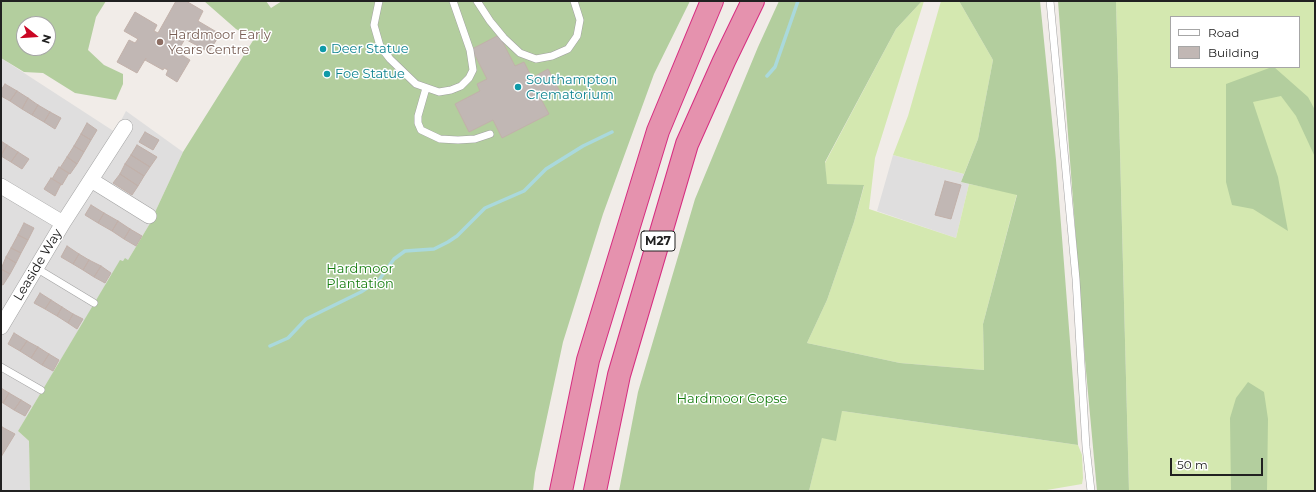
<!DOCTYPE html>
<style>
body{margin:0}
#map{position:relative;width:1316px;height:492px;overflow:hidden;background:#f1ece8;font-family:Montserrat,sans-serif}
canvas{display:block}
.frame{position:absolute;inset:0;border:2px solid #212121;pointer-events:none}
.legend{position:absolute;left:1170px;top:16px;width:130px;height:52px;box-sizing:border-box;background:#fff;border:1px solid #a6a6a6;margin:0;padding:5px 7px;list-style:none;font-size:12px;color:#212121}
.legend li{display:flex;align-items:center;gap:8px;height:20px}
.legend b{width:20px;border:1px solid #a6a6a6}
.north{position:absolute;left:16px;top:16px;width:40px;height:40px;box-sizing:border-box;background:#fff;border:1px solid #a6a6a6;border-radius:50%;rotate:107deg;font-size:11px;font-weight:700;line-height:16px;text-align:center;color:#212121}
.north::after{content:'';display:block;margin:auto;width:14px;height:18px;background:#ca0724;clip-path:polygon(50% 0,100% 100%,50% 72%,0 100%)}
.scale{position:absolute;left:1170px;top:458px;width:93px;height:18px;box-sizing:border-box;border:2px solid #212121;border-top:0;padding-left:5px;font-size:12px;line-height:14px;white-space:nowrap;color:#212121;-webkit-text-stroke:3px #fff;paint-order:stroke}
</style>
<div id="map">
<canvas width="1316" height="492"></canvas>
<div class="frame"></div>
<ul class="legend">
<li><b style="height:5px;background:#fff"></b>Road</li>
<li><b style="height:11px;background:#c1b7b4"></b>Building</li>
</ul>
<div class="north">N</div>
<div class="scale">50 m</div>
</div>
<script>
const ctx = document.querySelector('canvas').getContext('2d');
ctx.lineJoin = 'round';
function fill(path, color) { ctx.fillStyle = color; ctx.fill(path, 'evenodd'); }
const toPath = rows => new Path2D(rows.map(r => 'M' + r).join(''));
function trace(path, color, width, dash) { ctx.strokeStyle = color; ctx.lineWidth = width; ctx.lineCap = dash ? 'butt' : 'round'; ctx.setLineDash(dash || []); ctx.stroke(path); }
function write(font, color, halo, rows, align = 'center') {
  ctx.font = font + ' Montserrat,sans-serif'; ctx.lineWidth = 3; ctx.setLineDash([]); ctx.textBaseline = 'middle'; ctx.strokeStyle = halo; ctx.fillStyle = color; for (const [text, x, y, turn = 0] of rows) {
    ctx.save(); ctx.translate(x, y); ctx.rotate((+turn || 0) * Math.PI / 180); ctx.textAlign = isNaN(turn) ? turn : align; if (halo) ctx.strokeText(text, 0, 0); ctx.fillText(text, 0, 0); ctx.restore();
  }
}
fill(toPath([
 [1,58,115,132,126,111,183,152,149,225,128,260,120,261,18,431,29,441,30,491,1,491],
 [893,155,964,174,961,182,969,184,956,238,877,211]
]), '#dfdede');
fill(toPath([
 [922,1,924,1,875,158,869,209,956,238,969,184,1017,194,983,324,984,370,900,363,807,343,827,300,854,222,864,186,826,184,825,163,896,29],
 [941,1,959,1,993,60,978,139,964,174,893,155,908,116],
 [1116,1,1315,1,1315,491,1129,491],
 [1171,17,1299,17,1299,67,1171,67],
 [842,411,1078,445,1082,455,1083,478,1082,484,1041,491,809,491,822,437]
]), '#d4e8b0');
fill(toPath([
 [1,1,106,1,96,17,88,50,104,65,123,74,123,84,116,100,75,93,43,73,24,72,1,58],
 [24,24,48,24,48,48,24,48],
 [204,1,266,1,271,8,282,1,690,1,654,74,603,214,563,342,535,473,533,491,30,491,29,441,18,431,120,260,123,261,125,258,128,260,149,225,183,152,254,39,236,29],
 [779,1,922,1,896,29,825,162,827,184,864,185,854,222,827,300,807,343,900,363,984,370,983,324,1017,195,961,182,978,139,993,60,959,1,1040,1,1056,160,1078,445,842,411,836,441,822,438,809,491,619,491,638,392,695,199,758,47],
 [1058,1,1116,1,1129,491,1097,491,1085,360],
 [1272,67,1274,67,1308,97,1315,110,1315,157,1296,116,1281,96,1253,102,1278,177,1288,231,1253,209,1232,205,1226,182,1226,84],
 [1248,382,1264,392,1268,419,1267,491,1231,491,1230,418,1236,398]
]), '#b3ce9e');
trace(toPath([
 [767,76,775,67,798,1],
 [270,346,288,338,306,319,361,292,379,280,394,259,405,251,434,249,448,242,457,236,485,208,524,191,546,169,583,146,612,132]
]), '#aad9dc', 3.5);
const building = toPath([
 [176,1,186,1,203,11,198,21,220,34,209,52,185,39,177,52,190,60,177,82,166,75,168,70,164,68,163,70,145,60,146,58,137,73,117,62,129,40,135,43,138,39,124,31,135,12,157,25,154,31,158,33,176,1],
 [499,35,515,66,524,62,532,78,548,69,559,90,541,99,549,114,502,138,493,120,469,132,455,104,480,91,477,84,487,79,472,49,499,35],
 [5,84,17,91,10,101,1,96,1,90,5,84],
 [17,91,28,98,22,109,10,101,17,91],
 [28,98,38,105,32,115,22,109,28,98],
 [38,105,50,112,44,122,32,115,38,105],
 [50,112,61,118,55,129,44,122,50,112],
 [87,123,97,130,91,140,81,134,87,123],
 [145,132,159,140,153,150,139,142,145,132],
 [81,134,91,140,84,152,74,146,81,134],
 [1,141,7,145,1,155,1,141],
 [7,145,18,152,11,162,1,156,7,145],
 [137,145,157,157,150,167,131,155,137,145],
 [74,146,84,152,77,164,67,157,74,146],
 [18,152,29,159,22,169,11,162,18,152],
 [131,155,150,167,144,176,125,164,131,155],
 [67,157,77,164,70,174,60,168,67,157],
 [125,164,144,176,138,186,120,174,125,164],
 [59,167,69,173,62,185,52,179,59,167],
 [120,174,138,186,132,195,113,183,120,174],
 [51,178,61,184,55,196,44,189,51,178],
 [945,181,961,185,951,219,935,215,945,181],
 [91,205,104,213,98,223,85,215,91,205],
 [104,213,118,221,112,231,98,223,104,213],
 [118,221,130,229,124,239,112,231,118,221],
 [24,223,34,228,28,240,18,235,24,223],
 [130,229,142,236,136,246,124,239,130,229],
 [18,235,28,240,21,253,11,248,18,235],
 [67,246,79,254,73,264,61,257,67,246],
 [11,248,21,253,16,263,6,257,11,248],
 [79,254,89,260,83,270,73,264,79,254],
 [6,257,16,263,10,274,1,269,6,257],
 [89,260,101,266,94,277,83,270,89,260],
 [101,266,111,273,105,283,94,277,101,266],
 [1,269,10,274,3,285,1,284,1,269],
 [40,293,51,300,45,309,34,303,40,293],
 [51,300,62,307,57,316,45,309,51,300],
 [62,307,73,314,68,323,57,316,62,307],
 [73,314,83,319,77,329,68,323,73,314],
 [14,333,27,341,20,351,8,344,14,333],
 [27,341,38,347,31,358,20,351,27,341],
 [38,347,49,354,42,365,31,358,38,347],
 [49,354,59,360,53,371,42,365,49,354],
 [1,388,9,393,3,403,1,402,1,388],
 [9,393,21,400,14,410,3,403,9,393],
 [21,400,31,406,25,416,14,410,21,400],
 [2,427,15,434,1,457,1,428,2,427]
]);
fill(building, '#c1b7b4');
trace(building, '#c2b1aa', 1);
const lane = toPath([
 [379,1,374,25,380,46,390,59,416,84,439,92,451,90,461,86,469,78,473,70,470,50,453,1],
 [477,1,490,21,504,38,520,53,536,59,552,56,568,49,577,36,580,20,574,1],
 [1050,1,1076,279,1086,447,1091,491],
 [426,88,418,116,418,123,421,130,440,139,458,140,475,139,490,134],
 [36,268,94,303],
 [1,367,41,390]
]);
const street = toPath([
 [91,180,149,216],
 [1,186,63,223],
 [1,327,63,223,125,127]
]);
const highway = toPath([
 [561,491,588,360,658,131,712,1],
 [595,491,619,375,687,144,724,61,753,1]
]);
trace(lane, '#a2a2a2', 8);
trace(street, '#a2a2a2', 16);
trace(highway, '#d62d80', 24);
trace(lane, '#fff', 7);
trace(street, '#fff', 15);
trace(highway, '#e592ae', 22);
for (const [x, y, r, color] of [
 [160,42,4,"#8d6e63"],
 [323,49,4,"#0f9aa8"],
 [327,74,4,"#0f9aa8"],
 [518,87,4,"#0f9aa8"]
]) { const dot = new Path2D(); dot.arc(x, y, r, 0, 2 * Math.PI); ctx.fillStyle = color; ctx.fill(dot); trace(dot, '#fff', 1.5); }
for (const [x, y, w] of [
 [658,241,34]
]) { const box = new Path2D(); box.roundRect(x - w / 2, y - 10, w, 20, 3); ctx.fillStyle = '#fff'; ctx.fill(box); trace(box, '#212121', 1); }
write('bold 12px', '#212121', null, [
 ["M27",658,241]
]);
write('13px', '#785e54', '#fff', [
 ["Hardmoor Early",168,35],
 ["Years Centre",168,50]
], 'left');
write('13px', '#0d838f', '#fff', [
 ["Deer Statue",331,49],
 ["Foe Statue",335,74],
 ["Southampton",526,80],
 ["Crematorium",526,95]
], 'left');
write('13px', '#212121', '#fff', [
 ["Leaside Way",38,265,-59]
]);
write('13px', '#177e10', '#fff', [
 ["Hardmoor",360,269],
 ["Plantation",360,284],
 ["Hardmoor Copse",732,399]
]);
</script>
